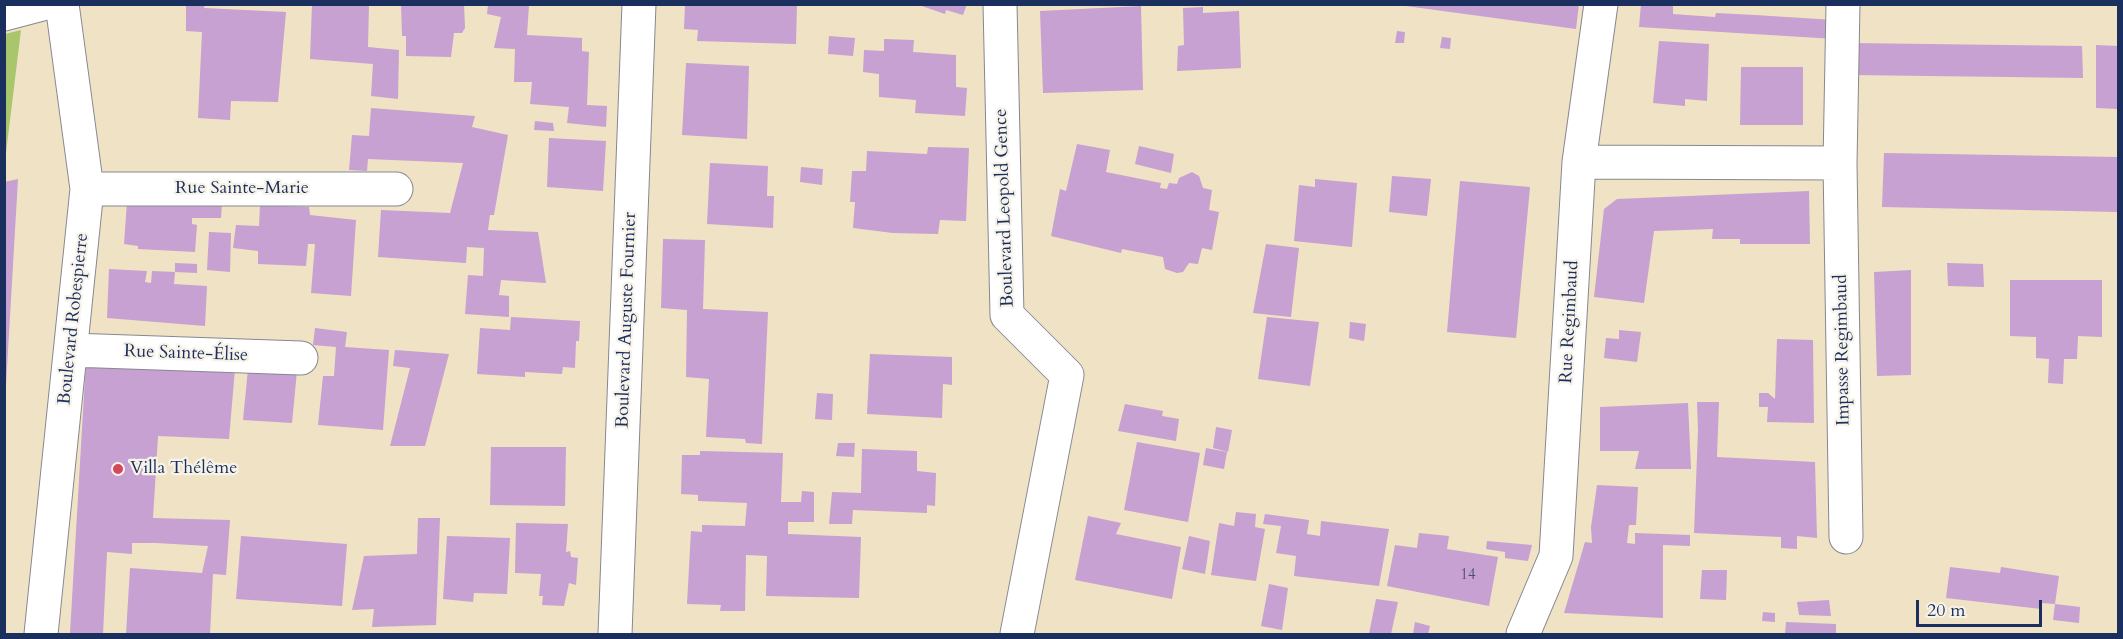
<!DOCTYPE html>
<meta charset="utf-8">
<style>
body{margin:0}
#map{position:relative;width:2123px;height:639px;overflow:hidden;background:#f0e2c4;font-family:Cardo,serif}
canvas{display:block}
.frame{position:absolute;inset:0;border:6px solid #1b2f5e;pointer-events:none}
.scale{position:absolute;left:1916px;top:600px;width:126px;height:27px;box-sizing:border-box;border:3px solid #1b2f5e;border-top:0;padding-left:8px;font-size:18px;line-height:21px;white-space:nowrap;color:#1b2f5e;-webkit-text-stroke:4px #f7f3e8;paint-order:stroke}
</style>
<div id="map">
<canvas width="2123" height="639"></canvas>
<div class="frame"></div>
<div class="scale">20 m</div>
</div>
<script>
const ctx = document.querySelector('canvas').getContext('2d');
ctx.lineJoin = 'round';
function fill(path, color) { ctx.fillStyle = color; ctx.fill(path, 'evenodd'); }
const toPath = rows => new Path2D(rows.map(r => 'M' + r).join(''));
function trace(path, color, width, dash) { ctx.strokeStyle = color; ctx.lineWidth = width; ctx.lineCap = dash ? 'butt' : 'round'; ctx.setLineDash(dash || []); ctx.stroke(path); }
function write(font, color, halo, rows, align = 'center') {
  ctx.font = font + ' Cardo,serif'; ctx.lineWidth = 4.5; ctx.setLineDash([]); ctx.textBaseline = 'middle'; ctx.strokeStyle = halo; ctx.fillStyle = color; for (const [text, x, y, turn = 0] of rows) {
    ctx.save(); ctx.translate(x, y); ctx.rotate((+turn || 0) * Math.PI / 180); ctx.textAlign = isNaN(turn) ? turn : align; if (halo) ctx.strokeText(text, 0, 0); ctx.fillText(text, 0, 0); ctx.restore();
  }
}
fill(toPath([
 [21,30,5,161,5,34]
]), '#a9c66d');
fill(toPath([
 [186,4,205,4,204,8,286,12,278,102,231,101,230,120,198,118,202,32,186,31],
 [312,4,369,4,368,47,399,50,398,99,371,96,373,64,310,59],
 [401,4,464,4,465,28,462,33,454,33,451,57,406,56,406,36,402,36],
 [685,4,797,4,796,44,697,41,698,30,684,29],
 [916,4,967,4,963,15,946,10,945,14],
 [1391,4,1579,4,1576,29],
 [1641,4,1673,4,1673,14,1715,17,1716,13,1755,15,1834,20,1835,39,1639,27],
 [488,5,529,5,527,35,582,38,582,51,589,52,587,105,607,106,606,127,567,123,569,107,530,104,532,82,514,82,515,49,494,48,501,17,487,14],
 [1141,6,1143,90,1043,93,1040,11],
 [1203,7,1203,13,1239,11,1241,68,1177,71,1178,46,1184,45,1183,8],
 [1397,31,1405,32,1404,43,1395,43],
 [829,36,855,38,853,56,828,54],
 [1442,37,1451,38,1450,49,1440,48],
 [884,39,914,40,913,52,956,55,956,87,967,88,965,116,915,113,916,100,879,97,879,74,863,72,864,50,884,51],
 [1659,41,1709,44,1707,101,1685,99,1685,106,1653,103],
 [1851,43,2082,46,2083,78,1852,75],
 [2096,45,2118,46,2118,109,2096,108],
 [686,63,749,66,747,139,682,135],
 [1741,67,1803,67,1803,125,1740,125],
 [371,108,475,116,472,127,508,135,494,215,490,215,488,230,538,232,546,283,501,280,499,295,509,296,509,317,465,314,468,275,483,276,484,248,467,247,466,263,378,257,381,210,450,213,463,163,368,159,367,171,349,170,352,135,369,136],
 [535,121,553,123,554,131,534,130],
 [549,138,606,141,603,191,547,187],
 [1077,144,1110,150,1106,172,1161,183,1160,188,1167,189,1169,183,1177,184,1179,178,1192,172,1199,176,1203,188,1212,190,1209,210,1219,212,1212,250,1202,248,1198,264,1189,263,1183,272,1177,273,1165,269,1163,257,1122,249,1121,253,1051,236,1060,189,1066,191],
 [1139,146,1174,154,1171,173,1135,164],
 [928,147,969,148,966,221,940,220,938,234,893,233,853,228,855,202,850,202,852,171,866,171,867,151,927,154],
 [1884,153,2118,157,2118,212,1882,207],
 [710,163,768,166,767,196,774,196,773,228,707,224],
 [801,167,823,169,822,185,800,182],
 [1392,176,1431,179,1427,216,1389,212],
 [18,179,6,385,4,385,4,182],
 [1315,179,1357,183,1352,247,1294,241,1299,185,1315,187],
 [1460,181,1530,187,1516,338,1447,332],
 [1809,191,1810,244,1740,244,1740,239,1712,239,1713,229,1654,231,1644,303,1594,297,1604,209,1617,199],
 [127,202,222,203,221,218,192,218,192,224,197,225,195,252,138,249,138,246,124,244],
 [260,205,309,207,310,215,356,220,351,296,311,293,315,244,308,244,306,266,258,264,258,251,233,248,236,225,259,226],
 [209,232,231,233,230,272,207,270],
 [663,239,705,240,703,309,768,312,762,444,746,443,745,439,706,437,709,379,686,377,687,310,661,308],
 [1266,244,1299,248,1291,317,1253,313],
 [175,263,197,264,197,273,175,272],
 [1947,263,1983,264,1984,287,1948,286],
 [109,269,147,271,145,282,151,283,152,271,175,272,174,284,207,286,205,326,107,318],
 [1911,270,1911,375,1877,376,1874,272],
 [2010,280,2102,280,2102,337,2078,336,2077,359,2064,359,2063,384,2048,383,2049,359,2036,358,2036,337,2010,336],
 [511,317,580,321,579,341,576,341,575,368,563,367,562,374,525,372,525,377,477,374,480,328,510,330],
 [1267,317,1319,322,1310,386,1258,379],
 [1350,322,1366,324,1364,341,1349,338],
 [315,328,347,332,345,347,389,350,383,430,318,425,323,376,334,376,336,347,313,345],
 [1619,330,1641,332,1637,362,1604,358,1606,338,1619,339],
 [1777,339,1813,340,1814,423,1767,422,1768,407,1759,407,1759,393,1768,393,1775,399],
 [395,350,449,354,425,446,390,446,410,368,393,366],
 [870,354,952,357,952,385,943,384,942,418,867,414],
 [86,361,235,369,229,439,158,436,153,518,230,520,226,575,213,574,210,634,126,634,130,568,202,573,208,546,156,543,132,543,132,554,107,552,103,634,70,633],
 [248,369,297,371,292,423,243,420],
 [817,393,833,394,832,420,815,419],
 [1697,402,1719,402,1717,457,1815,462,1817,538,1797,536,1797,549,1781,548,1781,537,1694,533,1698,430],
 [1688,403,1691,469,1635,469,1639,451,1600,451,1600,407],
 [1125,404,1163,411,1162,416,1179,419,1176,441,1118,431],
 [1216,427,1232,430,1228,452,1213,448],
 [1137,442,1200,453,1188,522,1124,510],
 [838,443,855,443,854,457,836,456],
 [491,447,566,447,565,506,490,505],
 [1206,448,1227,452,1224,469,1203,465],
 [862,449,917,451,917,471,936,473,935,506,927,505,927,513,853,510,852,524,829,524,832,492,861,493],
 [700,451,783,453,781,502,801,502,802,491,814,492,814,522,788,522,788,534,861,537,859,598,766,596,767,556,746,555,745,611,720,611,721,605,687,604,691,531,702,532,702,525,745,526,747,503,698,501,698,495,681,494,682,455,700,455],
 [1597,485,1638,487,1636,525,1629,525,1627,543,1635,544,1635,533,1690,535,1690,546,1663,545,1663,618,1564,613,1585,542,1592,543,1591,527],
 [1236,512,1256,514,1255,527,1265,529,1256,581,1211,575,1219,523,1234,526],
 [1265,514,1309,520,1307,534,1320,536,1321,521,1389,529,1379,586,1294,576,1296,556,1276,553,1281,526,1263,524],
 [1088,516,1121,523,1116,534,1181,547,1172,599,1075,580],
 [418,518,440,518,436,625,372,627,374,609,352,610,364,556,417,554],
 [516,523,568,524,566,552,570,551,571,557,578,558,576,585,569,583,564,606,542,605,543,596,539,596,541,574,515,573],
 [1419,533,1449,536,1447,549,1498,557,1489,606,1387,586,1395,545,1417,548],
 [241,536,347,544,342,606,236,599],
 [447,536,510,538,507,594,474,593,473,602,443,599],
 [1189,536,1210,541,1205,574,1182,569],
 [1487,541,1532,545,1528,561,1505,558,1505,552,1486,549],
 [1950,567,2000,573,2001,567,2059,576,2055,604,2041,603,2041,609,1946,598],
 [1702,570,1727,570,1726,600,1700,599],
 [1269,584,1288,588,1282,630,1261,626],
 [1376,599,1398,602,1391,634,1369,634],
 [1829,600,1831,616,1799,615,1797,602],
 [2055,604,2080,607,2079,623,2053,620],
 [1763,612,1775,613,1775,622,1762,621],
 [1415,622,1430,626,1428,634,1413,634],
 [1786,622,1836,624,1836,634,1785,634]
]), '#c6a1d1');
const minor = toPath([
 [1000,4,1007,315,1067,375,1017,634],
 [1843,4,1840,163,1846,537],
 [4,14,42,4],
 [1579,162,1840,163],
 [87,189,396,189],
 [71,350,301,358],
 [41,634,87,189,62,4],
 [615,634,639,4],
 [1523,634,1556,556,1579,162,1601,4]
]);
trace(minor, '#868891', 35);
trace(minor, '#fff', 33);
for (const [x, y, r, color] of [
 [118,469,6,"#d1495b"]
]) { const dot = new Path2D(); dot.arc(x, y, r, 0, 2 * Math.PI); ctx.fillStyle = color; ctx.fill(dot); trace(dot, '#f7f3e8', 2); }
write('15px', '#464c7b', null, [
 ["14",1468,576]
]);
write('18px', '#1b2f5e', '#f7f3e8', [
 ["Rue Sainte-Marie",242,189],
 ["Boulevard Leopold Gence",1005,208,-92],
 ["Boulevard Robespierre",74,319,-84],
 ["Boulevard Auguste Fournier",627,320,-88],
 ["Rue Regimbaud",1570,322,-87],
 ["Impasse Regimbaud",1843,350,-91],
 ["Rue Sainte-Élise",186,354,2]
]);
write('18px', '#1b2f5e', '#f7f3e8', [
 ["Villa Thélême",130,469]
], 'left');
</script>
